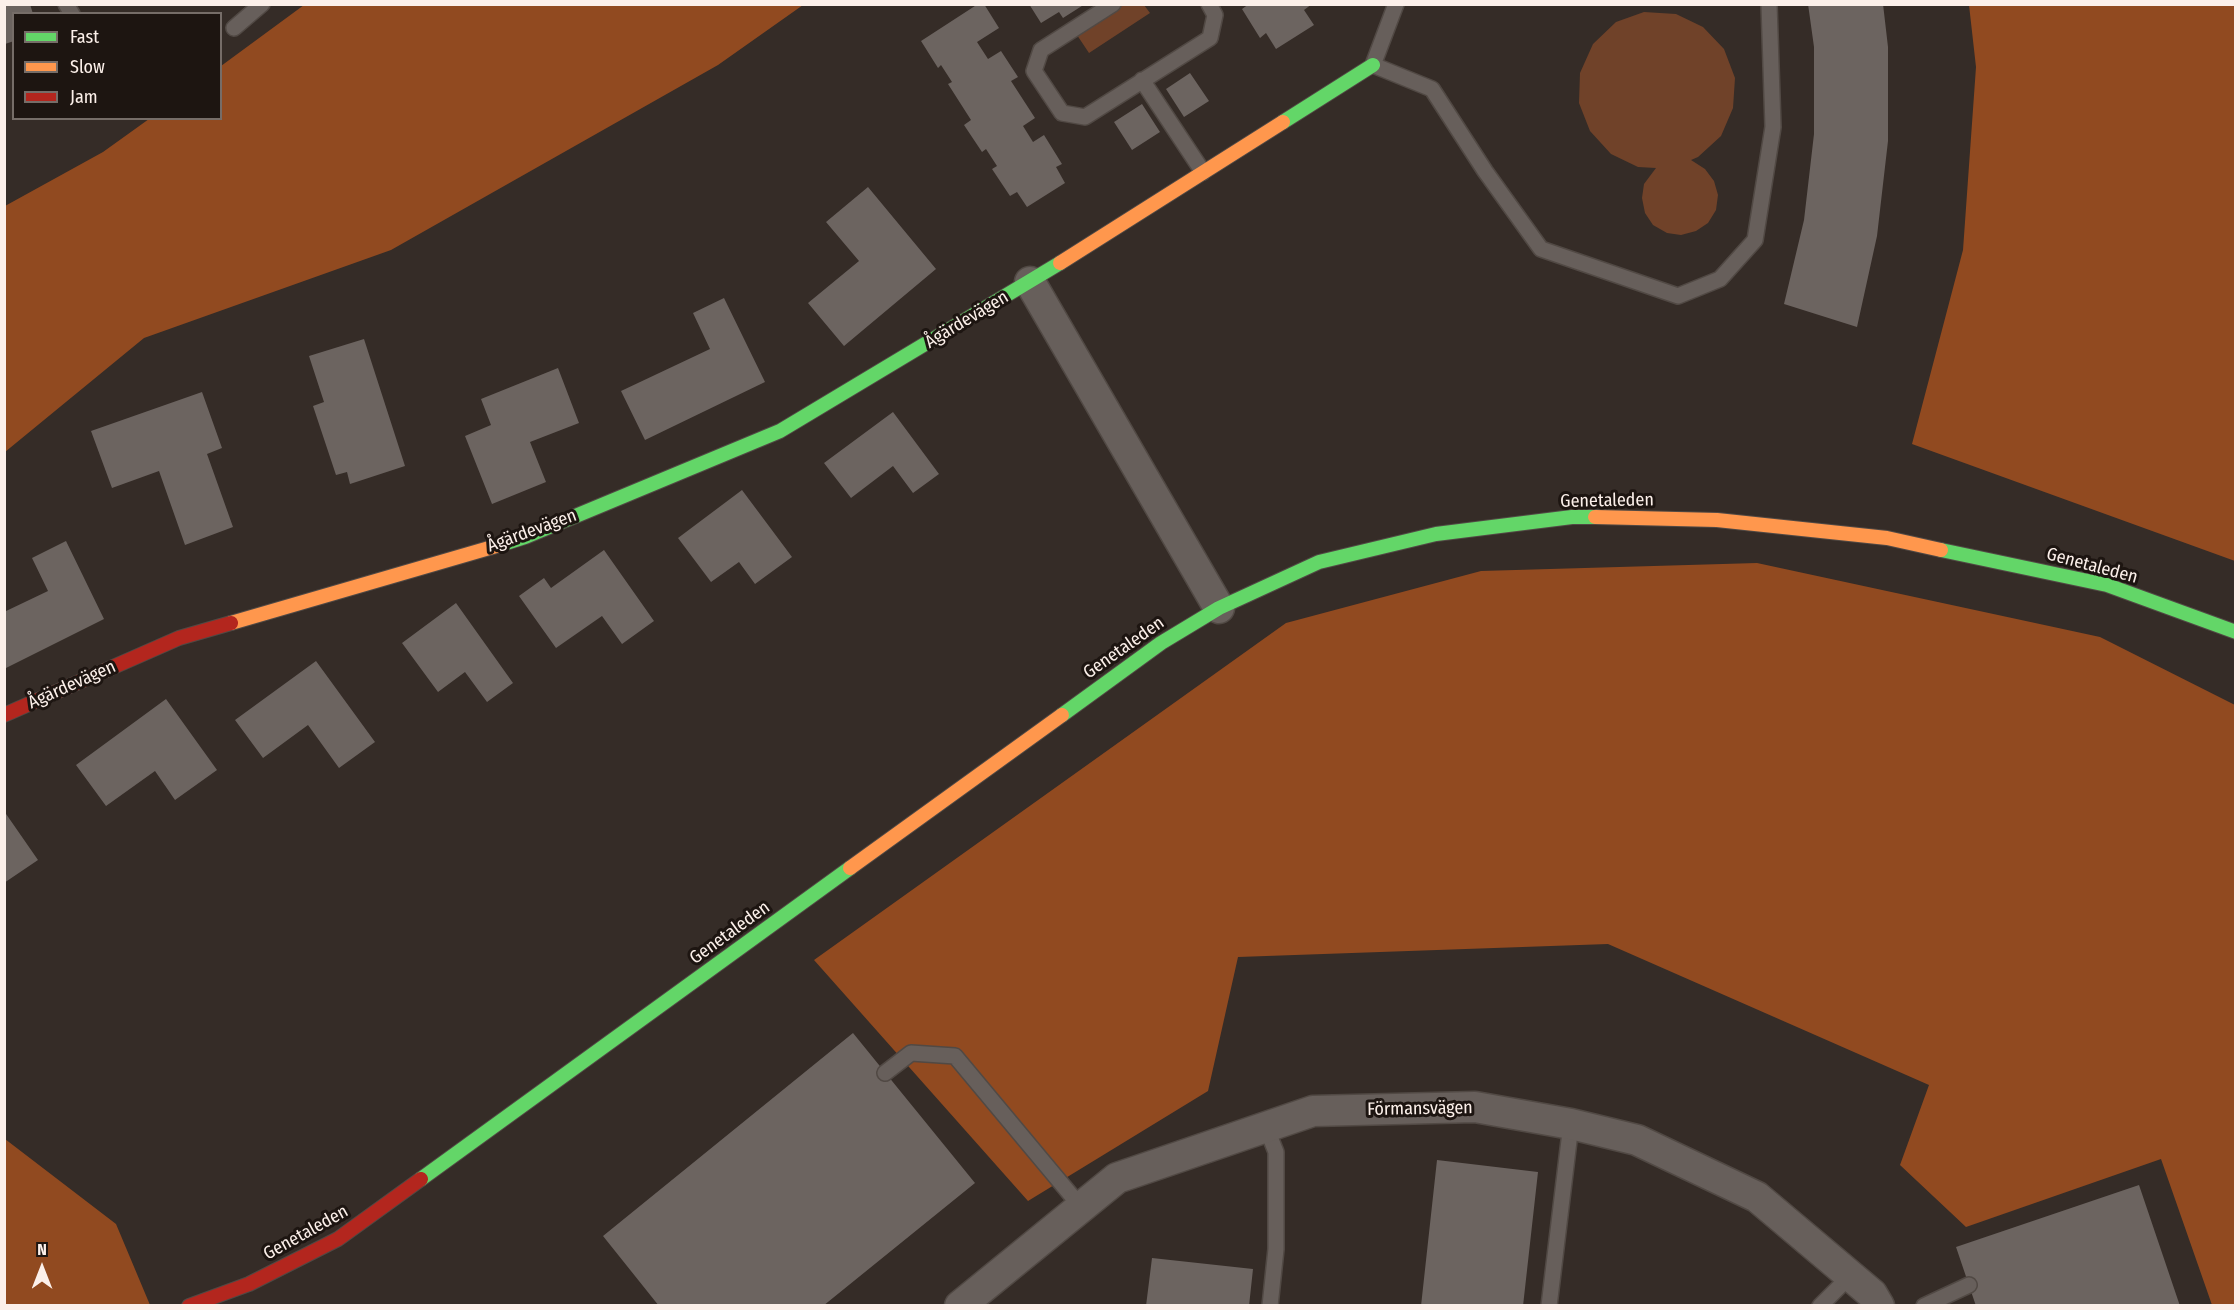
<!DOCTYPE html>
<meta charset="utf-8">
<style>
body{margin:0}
#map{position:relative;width:2240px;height:1310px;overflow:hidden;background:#352c27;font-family:"Fira Sans Condensed",sans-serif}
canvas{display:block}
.frame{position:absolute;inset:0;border:6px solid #fcf0ea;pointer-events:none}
.legend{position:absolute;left:12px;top:12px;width:210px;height:108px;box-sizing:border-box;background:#1d1511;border:2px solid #766d68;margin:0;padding:8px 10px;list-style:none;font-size:18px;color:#fcf0ea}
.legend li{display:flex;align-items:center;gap:12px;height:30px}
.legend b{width:30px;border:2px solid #766d68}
.north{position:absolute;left:12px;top:1238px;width:60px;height:60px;-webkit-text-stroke:4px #1d1511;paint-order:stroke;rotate:0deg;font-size:16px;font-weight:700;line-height:24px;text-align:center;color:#fcf0ea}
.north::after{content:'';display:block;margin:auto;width:21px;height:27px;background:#fcf0ea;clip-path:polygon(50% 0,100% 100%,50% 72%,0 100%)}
</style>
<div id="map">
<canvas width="2240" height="1310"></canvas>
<div class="frame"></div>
<ul class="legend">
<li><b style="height:8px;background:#63d668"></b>Fast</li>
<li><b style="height:8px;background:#ff974d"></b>Slow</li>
<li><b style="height:8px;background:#b3261e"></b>Jam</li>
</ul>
<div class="north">N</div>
</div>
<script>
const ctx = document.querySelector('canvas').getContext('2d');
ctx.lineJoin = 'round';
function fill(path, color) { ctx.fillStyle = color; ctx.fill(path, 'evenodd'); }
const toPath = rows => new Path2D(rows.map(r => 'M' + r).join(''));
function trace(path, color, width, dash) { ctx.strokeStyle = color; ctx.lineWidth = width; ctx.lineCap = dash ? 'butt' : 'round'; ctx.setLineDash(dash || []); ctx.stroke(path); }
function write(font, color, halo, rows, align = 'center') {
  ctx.font = font + ' "Fira Sans Condensed",sans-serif'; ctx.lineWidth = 6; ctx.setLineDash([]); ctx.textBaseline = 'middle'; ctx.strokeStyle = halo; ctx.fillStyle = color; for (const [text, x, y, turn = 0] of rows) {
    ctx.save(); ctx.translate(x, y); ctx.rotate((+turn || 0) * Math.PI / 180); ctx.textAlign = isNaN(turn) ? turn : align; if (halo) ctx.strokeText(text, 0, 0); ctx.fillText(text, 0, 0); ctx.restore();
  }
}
fill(toPath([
 [1123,5,1144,5,1150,13,1089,53,1077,35],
 [1644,12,1676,14,1703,27,1724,49,1735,78,1733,108,1721,136,1698,157,1691,160,1705,169,1714,181,1718,195,1716,210,1708,223,1696,231,1681,235,1667,233,1653,225,1645,213,1642,198,1644,184,1656,168,1638,167,1611,154,1590,131,1579,103,1580,73,1593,44,1616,22]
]), '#704229');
fill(toPath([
 [304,5,803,5,718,65,391,250,144,338,5,452,5,206,103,152,149,119,220,118,221,66],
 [1969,5,2235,5,2235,561,1912,444,1963,250,1976,67],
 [1757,563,2100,637,2235,705,2235,1305,2212,1305,2161,1159,1966,1227,1900,1165,1929,1085,1608,944,1238,957,1208,1091,1028,1201,814,960,1286,623,1481,571],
 [5,1139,116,1224,150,1305,5,1305]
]), '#914a20');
fill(toPath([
 [5,4,30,4,33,14,14,14,14,41,5,44],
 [978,4,984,4,999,28,977,42,988,59,1001,51,1018,77,1011,81,1035,118,1023,126,1033,142,1044,135,1062,164,1056,167,1065,183,1027,207,1017,192,1010,196,992,169,997,166,986,149,982,152,964,125,971,120,948,84,952,82,941,65,938,68,921,41],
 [1029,4,1085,4,1063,18,1059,12,1041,23],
 [1249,4,1312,4,1304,10,1314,25,1276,49,1266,33,1260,38,1242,9],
 [1808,4,1883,4,1888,47,1888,141,1877,236,1857,327,1784,304,1804,220,1814,134,1814,47],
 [1190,73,1209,101,1184,117,1166,89],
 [1142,104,1160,132,1132,150,1114,122],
 [868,187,936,269,844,346,808,303,859,261,826,222],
 [724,298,765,382,645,440,621,391,710,349,693,313],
 [364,339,405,466,350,484,347,472,336,475,313,406,324,402,309,356],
 [558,368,579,423,530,442,546,482,492,504,465,436,491,425,481,399],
 [202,392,222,448,207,454,233,527,185,545,159,471,112,488,91,431],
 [893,412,939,474,913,493,893,466,851,498,824,463],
 [742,490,792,557,755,584,739,562,711,582,678,538],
 [66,541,104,619,4,669,4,612,48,591,32,558],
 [604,550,654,621,622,644,602,616,556,648,519,596,544,578,551,588],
 [456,603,513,683,487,702,465,672,438,692,402,643],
 [316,661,375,742,339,768,308,725,263,758,235,720],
 [166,699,217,770,175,800,155,771,106,806,76,765],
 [4,811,38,860,4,883],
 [853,1033,975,1183,823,1306,659,1306,603,1236],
 [1437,1160,1538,1172,1523,1306,1421,1306],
 [2139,1185,2180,1306,1976,1306,1956,1247],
 [1152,1258,1253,1269,1249,1306,1146,1306]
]), '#6c6460');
const lane = toPath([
 [66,4,72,14],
 [1113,4,1041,50,1034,71,1062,113,1085,117,1210,38,1215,15,1209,4],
 [1396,4,1373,65,1432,89,1485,171,1541,249,1678,296,1720,279,1755,240,1773,127,1769,4],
 [234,28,262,4],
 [1142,80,1203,172],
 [885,1073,911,1053,955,1056,1081,1207],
 [1266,1127,1276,1152,1276,1249,1270,1306],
 [1549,1306,1571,1124],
 [1820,1306,1850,1276],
 [1924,1306,1969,1285]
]);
const street = toPath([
 [1030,282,1219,608],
 [960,1306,1117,1178,1313,1111,1475,1107,1571,1124,1637,1140,1757,1197,1872,1294,1879,1306]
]);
const fast = toPath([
 [1283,122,1373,65],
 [503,544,525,537,780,431,1060,263],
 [1941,550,2107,585,2236,632],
 [1062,715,1161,643,1219,608,1319,562,1436,534,1572,517,1595,517],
 [421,1179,850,868]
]);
const slow = toPath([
 [1060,263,1283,122],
 [1595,517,1717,520,1887,538,1941,550],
 [231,623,503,544],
 [850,868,1062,715]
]);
const jam = toPath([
 [4,715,179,638,231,623],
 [189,1306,249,1284,338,1239,421,1179]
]);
trace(lane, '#514944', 18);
trace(street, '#514944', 33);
trace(fast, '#514944', 16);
trace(slow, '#514944', 16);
trace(jam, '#514944', 16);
trace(lane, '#675f5b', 15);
trace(street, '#675f5b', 30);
trace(fast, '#63d668', 14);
trace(slow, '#ff974d', 14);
trace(jam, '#b3261e', 14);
write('18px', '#fcf0ea', '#1d1511', [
 ["Ågärdevägen",967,320,-31],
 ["Genetaleden",1607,501,-1],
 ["Ågärdevägen",532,531,-20],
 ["Genetaleden",2092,566,15],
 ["Genetaleden",1124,648,-35],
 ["Ågärdevägen",72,685,-24],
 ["Genetaleden",730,933,-36],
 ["Förmansvägen",1420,1109,-1],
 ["Genetaleden",306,1233,-29]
]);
</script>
